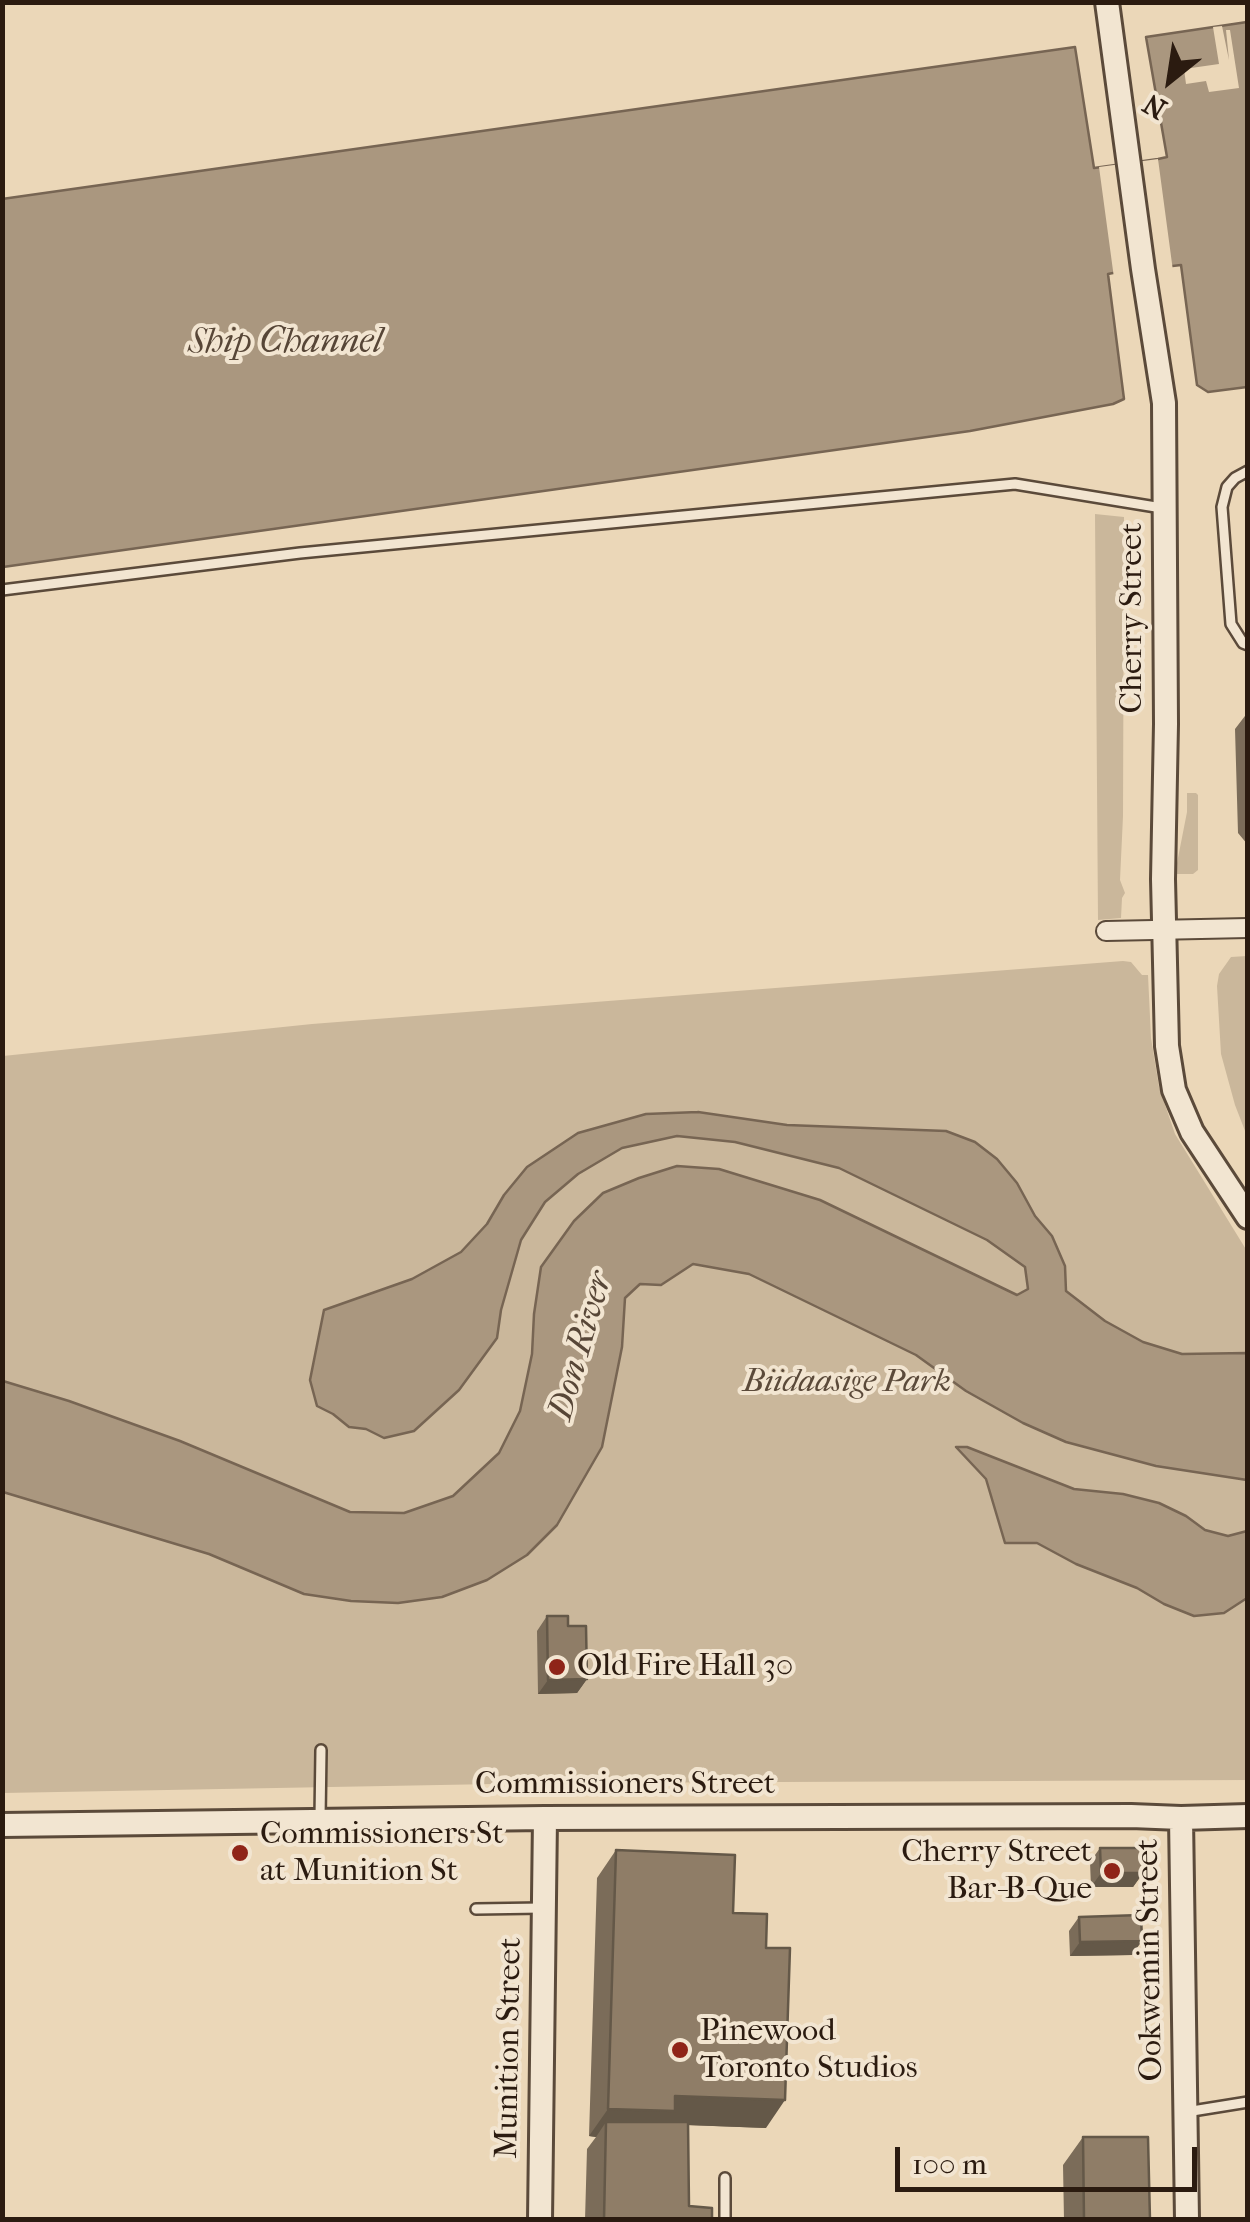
<!DOCTYPE html>
<style>
body{margin:0}
#map{position:relative;width:1250px;height:2222px;overflow:hidden;background:#ebd7b8;font-family:"IM FELL French Canon",serif}
canvas{display:block}
.frame{position:absolute;inset:0;border:5px solid #2b1b10;pointer-events:none}
.north{position:absolute;left:1120px;top:30px;width:100px;height:100px;-webkit-text-stroke:8px #f2e5d1;paint-order:stroke;rotate:210deg;font-size:28px;font-weight:700;line-height:40px;text-align:center;color:#2b1b10}
.north::after{content:'';display:block;margin:auto;width:35px;height:45px;background:#2b1b10;clip-path:polygon(50% 0,100% 100%,50% 72%,0 100%)}
.scale{position:absolute;left:895px;top:2147px;width:302px;height:45px;box-sizing:border-box;border:5px solid #2b1b10;border-top:0;padding-left:12px;font-size:30px;line-height:35px;white-space:nowrap;color:#2b1b10;-webkit-text-stroke:8px #f2e5d1;paint-order:stroke}
</style>
<div id="map">
<canvas width="1250" height="2222"></canvas>
<div class="frame"></div>
<div class="north">N</div>
<div class="scale">100 m</div>
</div>
<script>
const ctx = document.querySelector('canvas').getContext('2d');
ctx.lineJoin = 'round';
function fill(path, color) { ctx.fillStyle = color; ctx.fill(path, 'evenodd'); }
const toPath = rows => new Path2D(rows.map(r => 'M' + r).join(''));
function trace(path, color, width, dash) { ctx.strokeStyle = color; ctx.lineWidth = width; ctx.lineCap = dash ? 'butt' : 'round'; ctx.setLineDash(dash || []); ctx.stroke(path); }
function write(font, color, halo, rows, align = 'center') {
  ctx.font = font + ' "IM FELL French Canon",serif'; ctx.lineWidth = 8; ctx.setLineDash([]); ctx.textBaseline = 'middle'; ctx.strokeStyle = halo; ctx.fillStyle = color; for (const [text, x, y, turn = 0] of rows) {
    ctx.save(); ctx.translate(x, y); ctx.rotate((+turn || 0) * Math.PI / 180); ctx.textAlign = isNaN(turn) ? turn : align; if (halo) ctx.strokeText(text, 0, 0); ctx.fillText(text, 0, 0); ctx.restore();
  }
}
fill(toPath([
 [1095,514,1124,517,1123,816,1120,880,1125,893,1122,898,1121,918,1098,920],
 [1187,793,1196,793,1198,795,1198,870,1193,874,1177,874,1177,863,1187,812],
 [1247,956,1248,956,1247,1136,1235,1105,1221,1054,1217,986,1219,974,1231,957],
 [1123,961,1131,962,1142,975,1148,975,1151,1038,1159,1087,1175,1134,1247,1251,1247,1780,549,1783,3,1793,3,1056,312,1024]
]), '#cab79b');
const water = toPath([
 [1247,22,1247,387,1208,392,1197,385,1181,265,1113,273,1108,274,1124,399,1113,404,970,431,3,567,2,199,1075,47,1094,168,1158,159,1167,157,1146,37,1247,22],
 [698,1112,787,1125,946,1131,975,1142,997,1159,1017,1183,1035,1216,1052,1236,1065,1266,1066,1291,1105,1321,1143,1342,1182,1354,1247,1353,1247,1480,1156,1466,1066,1442,1023,1423,966,1391,916,1355,749,1274,693,1264,661,1285,640,1284,625,1298,622,1347,602,1447,557,1525,527,1555,487,1580,442,1597,398,1603,351,1601,304,1594,209,1554,3,1492,3,1381,69,1401,180,1441,350,1512,404,1513,453,1496,499,1453,520,1411,532,1354,534,1314,541,1267,574,1221,603,1193,639,1178,677,1166,719,1169,820,1200,1017,1295,1028,1289,1025,1267,987,1240,839,1168,735,1142,677,1136,622,1148,578,1174,545,1202,521,1240,501,1310,497,1338,459,1390,414,1431,384,1438,366,1429,349,1427,333,1414,317,1406,310,1380,324,1310,412,1279,461,1252,487,1224,504,1195,527,1167,578,1133,646,1114,698,1112],
 [956,1447,967,1447,1074,1489,1123,1494,1159,1503,1186,1516,1205,1530,1228,1536,1247,1531,1247,1598,1224,1613,1194,1616,1164,1604,1137,1588,1076,1564,1037,1543,1005,1543,986,1479,956,1447]
]);
fill(water, '#aa977f');
trace(water, '#776553', 2.5);
fill(toPath([
 [1222,26,1229,60,1226,30,1230,30,1239,88,1209,92,1206,81,1186,84,1184,69,1219,64,1213,27],
 [1158,159,1173,271,1114,278,1099,167]
]), '#ebd7b8');
const service = toPath([
 [1248,471,1235,478,1227,487,1222,507,1231,624,1243,643,1248,645],
 [2,590,300,553,1015,484,1162,508],
 [320,1818,321,1750],
 [476,1909,542,1908],
 [1186,2112,1248,2102],
 [725,2178,725,2220]
]);
const minor = toPath([
 [1106,931,1248,928]
]);
const tertiary = toPath([
 [1107,2,1143,269,1164,403,1166,724,1163,879,1167,1046,1174,1090,1192,1132,1248,1217],
 [1181,1818,1187,2220],
 [2,1825,545,1818,1131,1816,1181,1818,1248,1816],
 [540,2220,545,1818]
]);
trace(service, '#5b4a3a', 14);
trace(minor, '#5b4a3a', 22);
trace(tertiary, '#5b4a3a', 28);
trace(service, '#f2e5d1', 9);
trace(minor, '#f2e5d1', 18);
trace(tertiary, '#f2e5d1', 22);
fill(toPath([
 [1248,712,1248,845,1238,833,1235,729],
 [547,1616,568,1626,587,1679,577,1693,538,1694,537,1631],
 [1100,1848,1143,1873,1133,1887,1091,1887,1090,1862],
 [616,1850,766,1948,766,2128,688,2125,689,2206,712,2220,585,2220,587,2149,596,2137,589,2136,597,1878],
 [1079,1917,1132,1955,1070,1956,1069,1931],
 [1083,2137,1150,2220,1064,2220,1063,2165]
]), '#7b6c59');
fill(toPath([
 [587,1679,577,1693,538,1694,548,1680],
 [1101,1873,1143,1873,1133,1887,1091,1887],
 [1142,1941,1132,1955,1070,1956,1080,1942],
 [675,2096,785,2100,766,2128,606,2122,596,2137,589,2136,608,2109]
]), '#645848');
const building = toPath([
 [547,1616,568,1616,568,1626,586,1626,587,1679,548,1680,547,1616],
 [1100,1848,1143,1848,1143,1873,1101,1873,1100,1848],
 [616,1850,735,1855,733,1913,767,1914,766,1948,790,1948,785,2100,675,2096,675,2111,608,2109,616,1850],
 [1141,1915,1142,1941,1080,1942,1079,1917,1141,1915],
 [606,2122,688,2122,689,2206,712,2208,712,2220,604,2220,606,2122],
 [1083,2137,1148,2137,1150,2220,1084,2220,1083,2137]
]);
fill(building, '#8f7d67');
trace(building, '#645848', 2.5);
for (const [x, y, r, color] of [
 [557,1667,10,"#8f2418"],
 [240,1853,10,"#8f2418"],
 [1112,1871,10,"#8f2418"],
 [680,2050,10,"#8f2418"]
]) { const dot = new Path2D(); dot.arc(x, y, r, 0, 2 * Math.PI); ctx.fillStyle = color; ctx.fill(dot); trace(dot, '#f2e5d1', 4); }
write('32px', '#2b1b10', '#f2e5d1', [
 ["Cherry Street",1133,618,-90],
 ["Commissioners Street",625,1785],
 ["Ookwemin Street",1151,1960,-91],
 ["Munition Street",510,2048,-89]
]);
write('italic 32px', '#5b4a3a', '#f2e5d1', [
 ["Biidaasige Park",847,1383]
]);
write('32px', '#2b1b10', '#f2e5d1', [
 ["Old Fire Hall 30",577,1667],
 ["Commissioners St",260,1835],
 ["at Munition St",260,1872],
 ["Cherry Street",1092,1853,"right"],
 ["Bar-B-Que",1092,1890,"right"],
 ["Pinewood",700,2032],
 ["Toronto Studios",700,2069]
], 'left');
write('italic 35px', '#574637', '#f2e5d1', [
 ["Ship Channel",285,343],
 ["Don River",582,1346,-74]
]);
</script>
